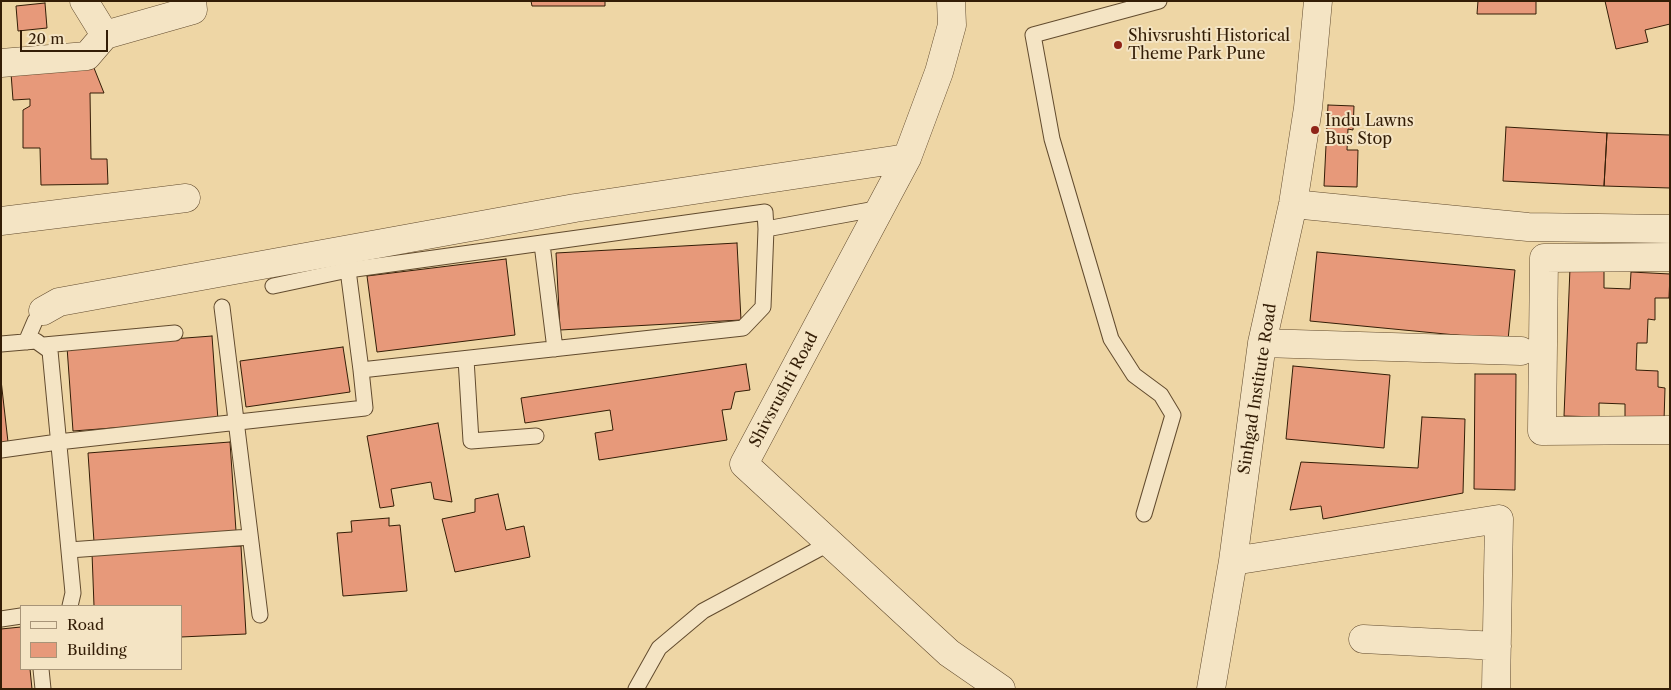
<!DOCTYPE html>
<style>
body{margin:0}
#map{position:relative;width:1671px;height:690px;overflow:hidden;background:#eed6a5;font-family:"Libre Caslon Text",serif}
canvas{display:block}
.frame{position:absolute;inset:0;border:2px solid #331d06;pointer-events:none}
.legend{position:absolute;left:20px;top:605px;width:162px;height:65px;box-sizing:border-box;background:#f4e4c4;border:1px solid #a79478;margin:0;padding:6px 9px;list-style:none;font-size:15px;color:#331d06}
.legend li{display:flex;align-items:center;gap:10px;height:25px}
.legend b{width:25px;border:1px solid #a79478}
.scale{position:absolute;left:20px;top:30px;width:88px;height:22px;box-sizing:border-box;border:2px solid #331d06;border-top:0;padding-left:6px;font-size:15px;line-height:18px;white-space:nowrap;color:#331d06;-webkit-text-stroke:4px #f4e4c4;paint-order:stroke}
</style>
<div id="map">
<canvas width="1671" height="690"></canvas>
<div class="frame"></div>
<ul class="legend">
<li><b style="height:6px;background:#f4e4c4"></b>Road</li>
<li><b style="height:14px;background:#e7997a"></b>Building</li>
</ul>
<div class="scale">20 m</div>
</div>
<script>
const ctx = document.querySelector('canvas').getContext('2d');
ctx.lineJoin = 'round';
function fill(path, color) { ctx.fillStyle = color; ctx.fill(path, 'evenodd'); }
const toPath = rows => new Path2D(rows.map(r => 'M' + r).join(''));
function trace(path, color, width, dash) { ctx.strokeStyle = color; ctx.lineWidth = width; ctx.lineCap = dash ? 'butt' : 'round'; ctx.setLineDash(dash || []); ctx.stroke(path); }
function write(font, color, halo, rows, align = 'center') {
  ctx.font = font + ' "Libre Caslon Text",serif'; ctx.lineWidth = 4; ctx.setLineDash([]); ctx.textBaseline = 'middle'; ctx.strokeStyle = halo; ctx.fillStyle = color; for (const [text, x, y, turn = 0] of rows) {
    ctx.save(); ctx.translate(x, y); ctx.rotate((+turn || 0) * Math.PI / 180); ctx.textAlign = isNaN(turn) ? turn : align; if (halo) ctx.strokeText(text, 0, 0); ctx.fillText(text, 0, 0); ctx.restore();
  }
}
const building = toPath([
 [531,1,605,1,605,6,532,6,531,1],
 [1478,1,1536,1,1536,14,1477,14,1478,1],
 [1605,1,1670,1,1670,24,1645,30,1648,42,1616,49,1605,1],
 [45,3,47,28,18,31,16,6,45,3],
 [94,68,104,93,90,93,91,159,107,159,108,184,41,185,40,148,23,148,23,110,30,106,30,99,13,100,11,73,94,68],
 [1328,105,1354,106,1353,130,1348,129,1347,150,1358,150,1357,187,1324,186,1328,105],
 [1506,127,1607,133,1604,186,1503,181,1506,127],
 [1607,133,1670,135,1670,188,1604,186,1607,133],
 [737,243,741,320,560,330,556,253,737,243],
 [1317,252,1515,270,1508,340,1310,321,1317,252],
 [506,259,515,335,377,352,367,276,506,259],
 [1570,268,1604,269,1604,288,1630,289,1631,272,1670,274,1669,298,1655,298,1655,320,1648,319,1647,343,1637,343,1636,370,1658,371,1658,387,1665,388,1664,421,1625,419,1625,404,1599,403,1599,417,1564,416,1570,268],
 [212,336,218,420,73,431,67,347,212,336],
 [343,347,350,392,246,407,240,361,343,347],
 [746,364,750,390,735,392,731,409,722,410,727,440,599,460,595,433,613,430,610,410,525,423,521,398,746,364],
 [1293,366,1390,375,1384,448,1286,439,1293,366],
 [1475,374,1516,374,1515,490,1474,489,1475,374],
 [1,380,8,442,1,443,1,380],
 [1422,417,1465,419,1463,493,1323,519,1321,506,1290,510,1301,462,1418,468,1422,417],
 [438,423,452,502,434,499,431,482,391,489,394,506,380,508,367,436,438,423],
 [230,442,236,531,94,542,88,453,230,442],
 [498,494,506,530,524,526,530,557,455,572,442,519,475,512,475,499,498,494],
 [389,518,389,526,400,525,407,591,343,596,337,533,352,532,351,521,389,518],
 [241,546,246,634,181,637,181,606,94,606,92,553,241,546],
 [21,627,21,669,30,669,32,689,1,689,1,629,21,627]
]);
fill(building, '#e7997a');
trace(building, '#331d06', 1);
const service = toPath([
 [542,244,555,349],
 [348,270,361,370],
 [273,286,348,270,765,212,766,229],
 [222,307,260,615],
 [26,342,35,321,43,311],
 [1,344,36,341,50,351,73,593,70,606],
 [44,345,175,333],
 [466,359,471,441,536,436],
 [1,450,58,442,365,408,361,370,743,328,763,307,766,229,881,208],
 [1144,514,1173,415,1161,395,1134,375,1111,339,1052,139,1033,35,1159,1],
 [69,550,250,537],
 [1,619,21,616],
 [41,669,43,689],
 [636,689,659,648,703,611,830,543]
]);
const minor = toPath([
 [84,1,105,35,193,10,192,1],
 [951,1,952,25,939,72,907,158,744,464,949,653,1001,689],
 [1,63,87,56,105,35],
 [1293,204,1528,227,1670,229],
 [1,221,186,198],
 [1670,257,1544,258,1542,431,1670,430],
 [43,311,59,302,575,208,907,158],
 [1262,343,1521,351],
 [1233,561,1499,519,1496,689],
 [1363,639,1497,646],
 [1211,689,1233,561,1262,343,1293,204,1308,108,1318,1]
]);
trace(service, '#624b2e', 17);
trace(minor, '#624b2e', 29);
trace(service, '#f4e4c4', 15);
trace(minor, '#f4e4c4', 28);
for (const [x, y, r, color] of [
 [1118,45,5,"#8f2418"],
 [1315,130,5,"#8f2418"]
]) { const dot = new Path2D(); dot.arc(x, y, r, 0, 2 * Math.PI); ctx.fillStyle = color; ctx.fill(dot); trace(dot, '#f4e4c4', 2); }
write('16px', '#331d06', '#f4e4c4', [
 ["Shivsrushti Historical",1128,36],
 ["Theme Park Pune",1128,54],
 ["Indu Lawns",1325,121],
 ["Bus Stop",1325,139]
], 'left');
write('16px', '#331d06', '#f4e4c4', [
 ["Sinhgad Institute Road",1258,389,-81],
 ["Shivsrushti Road",784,390,-62]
]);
</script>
